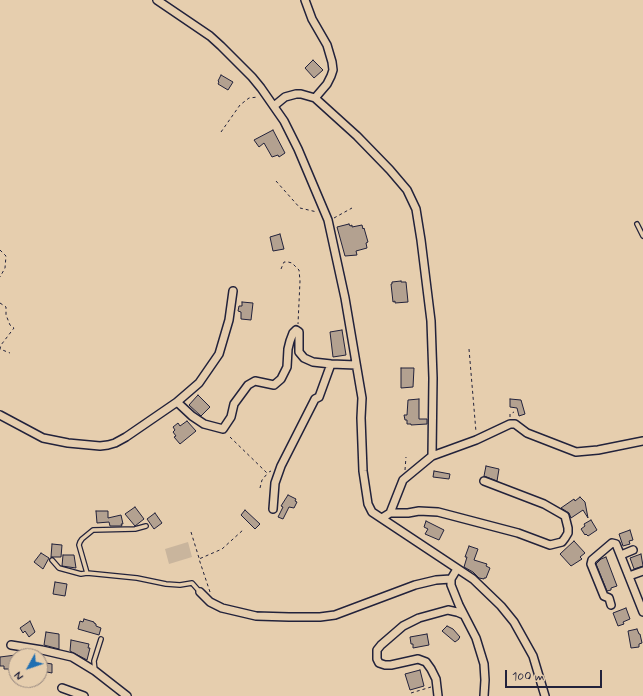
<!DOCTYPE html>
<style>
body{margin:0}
#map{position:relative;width:643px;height:696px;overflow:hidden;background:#e6ceae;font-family:Mynerve,sans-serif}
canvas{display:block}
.north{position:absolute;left:8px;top:648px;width:40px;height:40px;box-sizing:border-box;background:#e6ceae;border:1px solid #988980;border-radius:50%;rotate:230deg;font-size:11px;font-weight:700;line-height:16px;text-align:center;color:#22223b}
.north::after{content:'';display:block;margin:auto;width:14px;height:18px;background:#1f6fb2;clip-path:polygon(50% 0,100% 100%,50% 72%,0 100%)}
.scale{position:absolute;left:505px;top:670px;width:97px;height:18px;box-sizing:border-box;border:2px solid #22223b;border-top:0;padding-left:5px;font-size:12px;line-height:14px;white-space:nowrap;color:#22223b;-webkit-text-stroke:3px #e6ceae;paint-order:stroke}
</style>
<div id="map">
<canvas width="643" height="696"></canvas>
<div class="north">N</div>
<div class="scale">100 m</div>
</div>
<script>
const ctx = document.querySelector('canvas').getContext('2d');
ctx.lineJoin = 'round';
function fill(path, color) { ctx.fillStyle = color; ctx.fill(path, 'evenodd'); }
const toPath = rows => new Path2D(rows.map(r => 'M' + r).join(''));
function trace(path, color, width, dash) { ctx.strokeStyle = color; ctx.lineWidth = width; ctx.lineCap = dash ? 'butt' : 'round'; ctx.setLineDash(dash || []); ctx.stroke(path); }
fill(toPath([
 [188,542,192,557,169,564,165,549]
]), '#c9b59d');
const building = toPath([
 [313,60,323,70,314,78,305,68,313,60],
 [221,75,233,82,228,90,218,84,219,82,218,81,221,75],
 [273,130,285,153,279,157,278,155,272,157,264,143,259,147,254,140,273,130],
 [349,224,350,226,352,225,352,227,362,225,363,229,364,228,368,242,366,243,367,248,356,251,357,255,345,256,337,227,349,224],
 [280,234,284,249,273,251,270,237,280,234],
 [401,281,401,282,406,282,408,302,395,303,395,301,393,302,391,284,392,284,392,282,401,281],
 [242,302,253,303,251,320,241,319,241,312,238,311,239,306,242,306,242,302],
 [342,330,346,355,333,357,330,332,342,330],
 [401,368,414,368,413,387,401,388,401,368],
 [198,395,210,407,201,416,189,405,198,395],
 [419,399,419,419,427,419,427,424,411,425,411,424,407,424,407,420,405,420,404,415,407,415,408,400,419,399],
 [510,399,521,400,525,414,519,416,517,408,510,407,510,399],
 [187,421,196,431,180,444,174,437,176,436,173,432,175,430,173,427,178,423,180,426,187,421],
 [486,466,499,469,497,481,484,476,486,466],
 [434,471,450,474,449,479,433,477,434,471],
 [288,495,296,499,295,501,297,502,294,508,289,507,283,519,278,517,283,507,281,506,288,495],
 [580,497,585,502,588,518,583,510,571,518,569,513,561,508,574,499,575,501,580,497],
 [135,507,144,519,135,526,125,514,135,507],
 [245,510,260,524,255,529,241,515,245,510],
 [96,511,108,511,108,518,121,515,123,524,121,524,122,526,110,526,109,522,97,523,96,511],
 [155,513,162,523,154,529,147,519,155,513],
 [591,520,597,530,588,536,586,534,585,535,581,529,585,526,584,524,591,520],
 [426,521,444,530,439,540,425,534,428,529,424,527,426,521],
 [630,530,633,540,629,541,630,544,623,546,619,534,630,530],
 [574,541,585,553,580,557,582,559,571,566,560,554,574,541],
 [52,544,62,545,61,557,51,557,52,544],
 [469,546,478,549,474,560,487,564,486,566,490,568,486,578,484,578,484,579,479,578,473,572,464,567,467,557,465,557,469,546],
 [41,553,49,558,43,569,34,562,41,553],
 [641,554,643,566,634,569,630,558,641,554],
 [63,555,74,555,76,568,62,566,63,555],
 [606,557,617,586,611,588,611,590,607,591,596,564,601,559,606,557],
 [55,582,67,584,65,596,53,594,55,582],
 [626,608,630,619,623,622,624,624,618,626,613,613,626,608],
 [84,619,94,622,94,623,96,624,96,626,101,628,99,635,78,629,80,621,83,622,84,619],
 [30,621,35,632,29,637,25,631,23,633,20,628,30,621],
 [447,626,453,629,460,637,459,638,459,639,455,642,442,631,447,626],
 [637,629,639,634,640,634,642,643,639,644,639,647,631,648,628,631,637,629],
 [46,632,59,634,59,649,44,645,46,632],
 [427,634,429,645,413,648,413,644,411,644,410,637,427,634],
 [71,640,89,644,88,648,90,648,87,660,70,651,71,640],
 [16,655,16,669,4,669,4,666,0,666,0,657,16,655],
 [40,662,52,664,52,673,42,671,43,668,40,667,40,662],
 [420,670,424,686,410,690,405,674,420,670]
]);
fill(building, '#b3a190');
trace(building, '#22223b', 1);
const service = toPath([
 [637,224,643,236],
 [146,526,135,529,93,530,82,539,80,542,79,545,87,573,137,578,166,584,180,585,192,583,200,592],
 [52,560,59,568,81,574,87,573],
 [95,671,94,661,101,639]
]);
const minor = toPath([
 [157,0,210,36,221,46,252,77,261,88,284,121,298,149,328,220,345,298,362,398,361,418,363,471,368,504,372,512,473,579,501,606,514,622,533,656,545,696],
 [305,0,312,19,327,45,332,62,333,70,331,76,327,84,315,98],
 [274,106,285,97,296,94,301,94,315,98,357,136,390,170,407,190,416,209,421,240,431,321,433,378,432,456],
 [177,402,199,383,219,354,229,320,233,291],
 [0,415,43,438,68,443,100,446,108,445,115,443,126,437,177,402,192,416,204,424,223,429,231,417,234,404,248,385,255,381,274,385,281,379,287,367,288,349,290,341,293,333,296,330,299,332,299,352,304,358,313,362,331,364,356,365],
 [273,509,275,483,281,466,315,399,319,397,331,364],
 [390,513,403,480,432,456,476,440,510,424,515,424,527,433,576,452,598,450,643,441],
 [382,518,390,513,408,513,419,511,438,512,518,533,550,545,562,542,565,538,568,533,568,528,565,516,544,504,484,481],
 [621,555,633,550],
 [457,569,451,579,451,585,459,605,476,638,484,664,485,680,484,696],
 [629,576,643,571],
 [200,592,210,602,222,608,256,616,289,617,320,617,335,615,415,585,436,580,451,579],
 [611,605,609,598,604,596,591,564,592,560,612,543,616,544,643,612],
 [11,645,42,650,72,657,95,671,127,696],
 [62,688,84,696],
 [438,696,436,679,431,669,426,662,418,659,391,665,385,665,379,663,377,659,377,650,381,645,403,626,419,618,448,610,457,612,464,615]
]);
trace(service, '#22223b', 6);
trace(minor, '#22223b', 10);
trace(toPath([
 [221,132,240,105,249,98,258,97],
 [276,181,300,208,317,212],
 [334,218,352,208],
 [0,250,6,256,5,268,0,277],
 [281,269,284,262,288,262,292,263,299,270,300,281,298,324],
 [0,303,6,307,6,315,10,325,14,328,1,345,0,349,10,353],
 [469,349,476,432],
 [510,417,510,414,514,412],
 [230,437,267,473,271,471],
 [405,470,406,457],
 [260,488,262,480,267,474],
 [191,532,199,558],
 [210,592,199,559,222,549,243,530],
 [411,693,431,687]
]), '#22223b', 1, [3, 3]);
trace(service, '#e6ceae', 3.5);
trace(minor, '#e6ceae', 7);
</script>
